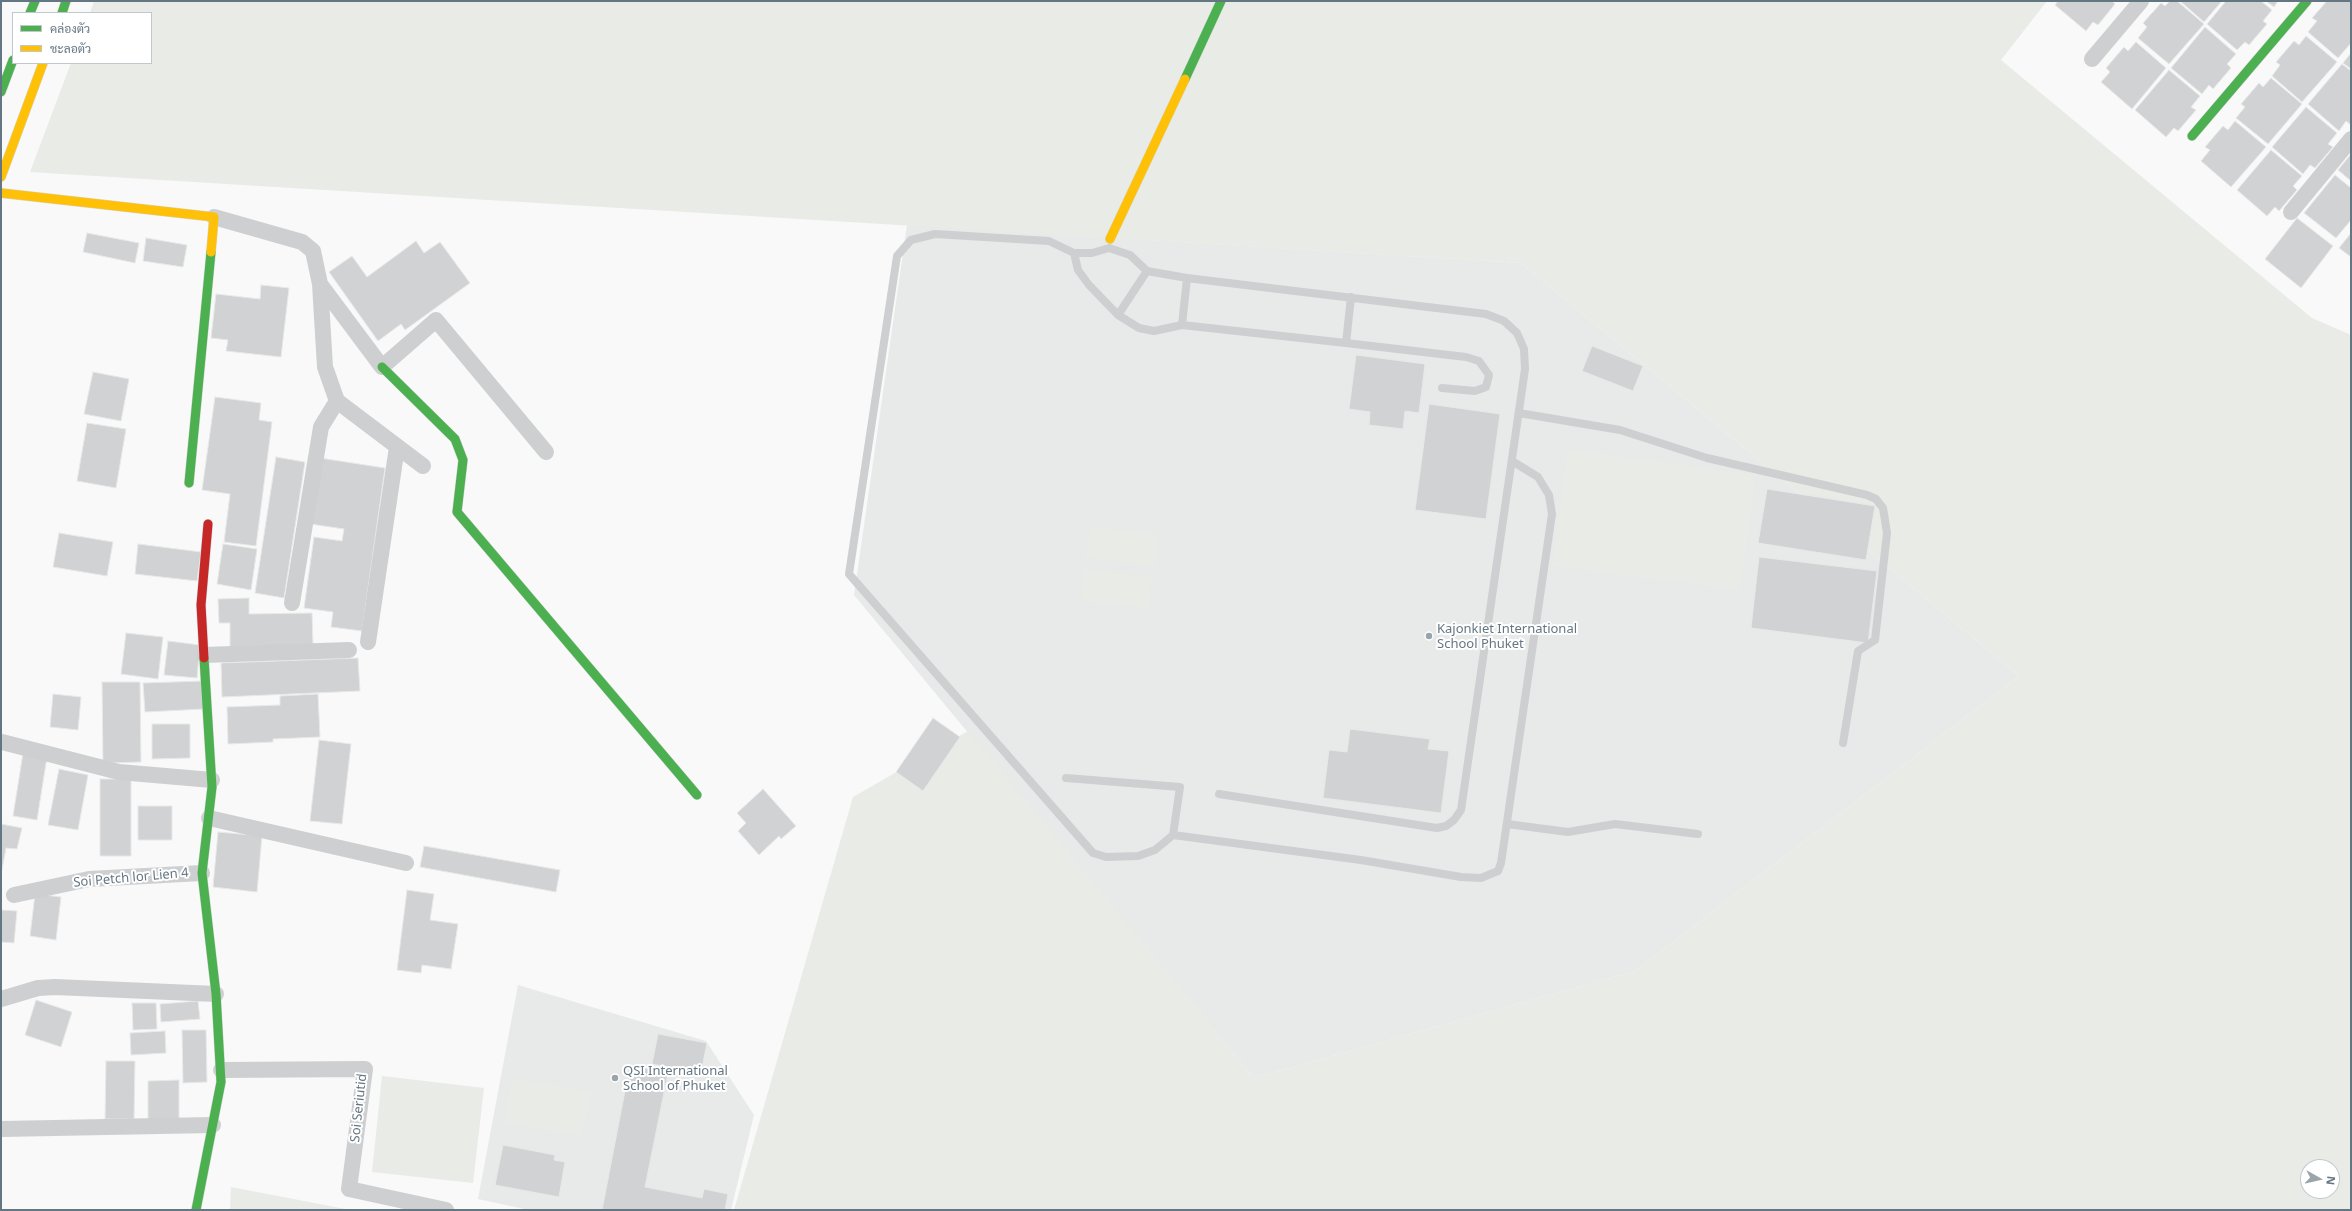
<!DOCTYPE html>
<meta charset="utf-8">
<style>
body{margin:0}
#map{position:relative;width:2352px;height:1211px;overflow:hidden;background:#f9f9f9;font-family:"Noto Sans",Sarabun,sans-serif}
canvas{display:block}
.frame{position:absolute;inset:0;border:2px solid #657683;pointer-events:none}
.legend{position:absolute;left:12px;top:12px;width:140px;height:52px;box-sizing:border-box;background:#fff;border:1px solid #c1c8cd;margin:0;padding:5px 7px;list-style:none;font-size:12px;color:#657683}
.legend li{display:flex;align-items:center;gap:8px;height:20px}
.legend b{width:20px;border:1px solid #c1c8cd}
.north{position:absolute;left:2300px;top:1159px;width:40px;height:40px;box-sizing:border-box;background:#fff;border:1px solid #c1c8cd;border-radius:50%;rotate:98deg;font-size:11px;font-weight:700;line-height:16px;text-align:center;color:#657683}
.north::after{content:'';display:block;margin:auto;width:14px;height:18px;background:#99a4ac;clip-path:polygon(50% 0,100% 100%,50% 72%,0 100%)}
</style>
<div id="map">
<canvas width="2352" height="1211"></canvas>
<div class="frame"></div>
<ul class="legend">
<li><b style="height:5px;background:#4caf50"></b>คล่องตัว</li>
<li><b style="height:5px;background:#ffc107"></b>ชะลอตัว</li>
</ul>
<div class="north">N</div>
</div>
<script>
const ctx = document.querySelector('canvas').getContext('2d');
ctx.lineJoin = 'round';
function fill(path, color) { ctx.fillStyle = color; ctx.fill(path, 'evenodd'); }
const toPath = rows => new Path2D(rows.map(r => 'M' + r).join(''));
function trace(path, color, width, dash) { ctx.strokeStyle = color; ctx.lineWidth = width; ctx.lineCap = dash ? 'butt' : 'round'; ctx.setLineDash(dash || []); ctx.stroke(path); }
function write(font, color, halo, rows, align = 'center') {
  ctx.font = font + ' "Noto Sans",sans-serif'; ctx.lineWidth = 4; ctx.setLineDash([]); ctx.textBaseline = 'middle'; ctx.strokeStyle = halo; ctx.fillStyle = color; for (const [text, x, y, turn = 0] of rows) {
    ctx.save(); ctx.translate(x, y); ctx.rotate((+turn || 0) * Math.PI / 180); ctx.textAlign = isNaN(turn) ? turn : align; if (halo) ctx.strokeText(text, 0, 0); ctx.fillText(text, 0, 0); ctx.restore();
  }
}
fill(toPath([
 [907,225,1521,263,2019,676,1635,971,1254,1078,854,595],
 [518,985,706,1041,754,1115,731,1210,529,1210,478,1199]
]), '#e8e9e9');
fill(toPath([
 [94,1,2047,1,2001,60,2312,318,2351,335,2351,1210,734,1210,853,797,968,731,1254,1078,1635,971,2019,676,1521,263,30,172,71,63,151,63,151,13,90,13],
 [2308,1167,2332,1167,2332,1191,2308,1191],
 [1568,449,1756,475,1740,590,1552,566],
 [1090,527,1158,534,1154,565,1085,558],
 [1084,570,1153,577,1148,608,1080,601],
 [382,1076,484,1088,473,1183,372,1172],
 [513,1078,591,1092,582,1136,504,1123],
 [231,1187,351,1210,230,1210]
]), '#e8ebe6');
const building = toPath([
 [2058,1,2112,1,2115,4,2098,25,2093,22,2086,31,2055,5,2058,1],
 [2170,1,2177,1,2204,24,2169,64,2138,38,2147,27,2143,23,2161,3,2165,6,2170,1],
 [2180,1,2222,1,2204,22,2180,1],
 [2226,1,2261,1,2272,10,2263,21,2267,24,2249,45,2245,42,2237,50,2207,24,2226,1],
 [2266,1,2278,1,2274,7,2266,1],
 [2327,1,2351,1,2351,43,2338,58,2308,32,2317,21,2312,18,2327,1],
 [2205,27,2236,54,2227,64,2231,68,2213,89,2209,85,2202,94,2171,68,2205,27],
 [2306,36,2337,62,2302,102,2272,76,2280,65,2276,62,2294,41,2299,45,2306,36],
 [2136,42,2166,68,2132,109,2101,82,2110,72,2106,68,2124,47,2128,51,2136,42],
 [2351,53,2351,69,2343,63,2351,53],
 [2342,64,2351,71,2351,125,2346,121,2339,131,2308,104,2342,64],
 [2169,70,2200,96,2191,107,2196,110,2178,131,2174,128,2166,137,2135,110,2169,70],
 [2271,78,2302,104,2268,144,2236,118,2245,107,2241,104,2259,83,2263,87,2271,78],
 [2306,107,2337,133,2328,144,2333,147,2315,168,2310,165,2303,174,2272,147,2306,107],
 [2235,121,2266,147,2231,187,2201,161,2210,150,2205,147,2223,126,2228,130,2235,121],
 [2271,150,2302,176,2293,186,2297,190,2279,211,2275,207,2267,216,2237,190,2271,150],
 [2351,154,2351,181,2338,170,2351,154],
 [2335,175,2351,188,2351,220,2336,238,2304,213,2335,175],
 [2297,218,2333,246,2301,288,2265,259,2297,218],
 [87,233,139,243,135,263,83,252,87,233],
 [2351,233,2351,257,2339,248,2351,233],
 [146,238,187,245,183,267,143,261,146,238],
 [416,241,424,253,440,242,470,283,405,330,401,324,378,341,329,272,352,256,367,277,416,241],
 [261,285,289,288,281,357,226,351,228,340,211,338,216,294,260,299,261,285],
 [1592,346,1643,366,1633,391,1582,371,1592,346],
 [1356,355,1425,364,1419,413,1405,411,1403,429,1369,425,1370,412,1349,409,1356,355],
 [93,372,129,379,121,421,84,414,93,372],
 [215,397,261,403,259,420,272,422,256,546,224,542,230,494,202,490,215,397],
 [1429,404,1500,414,1486,519,1415,510,1429,404],
 [87,423,126,429,116,488,77,481,87,423],
 [276,457,305,462,284,598,255,593,276,457],
 [320,458,385,468,362,631,331,627,333,612,304,608,314,537,342,541,344,529,310,524,320,458],
 [1767,489,1875,506,1866,560,1758,543,1767,489],
 [59,533,113,542,107,576,53,567,59,533],
 [138,544,201,552,197,581,135,574,138,544],
 [223,544,257,549,251,590,217,584,223,544],
 [1759,557,1877,571,1868,643,1751,628,1759,557],
 [249,598,249,614,312,613,313,645,230,647,230,623,219,623,218,599,249,598],
 [126,633,163,637,158,679,121,674,126,633],
 [168,641,200,645,197,678,164,675,168,641],
 [358,658,360,691,222,697,221,663,358,658],
 [203,681,204,709,145,712,143,683,203,681],
 [102,682,140,682,141,762,103,763,102,682],
 [53,694,81,697,78,730,50,727,53,694],
 [318,694,320,737,273,739,273,742,228,744,227,707,280,705,280,696,318,694],
 [933,718,960,737,923,791,896,772,933,718],
 [152,724,190,724,190,758,152,759,152,724],
 [1350,729,1430,739,1428,749,1449,751,1441,813,1323,798,1329,750,1347,752,1350,729],
 [319,740,351,744,342,824,310,821,319,740],
 [23,753,47,757,37,820,13,816,23,753],
 [59,769,88,775,78,830,48,825,59,769],
 [100,779,131,779,131,856,100,856,100,779],
 [763,789,796,826,781,839,779,836,759,855,738,831,746,823,737,813,763,789],
 [138,806,172,806,172,840,138,840,138,806],
 [1,824,22,828,17,849,6,848,1,875,1,824],
 [218,832,262,836,257,892,213,887,218,832],
 [424,846,560,870,556,892,420,867,424,846],
 [407,890,434,894,430,920,458,924,451,969,422,965,421,973,397,970,407,890],
 [35,894,61,897,56,940,30,936,35,894],
 [1,910,17,911,14,943,1,942,1,910],
 [36,1000,72,1012,61,1047,25,1035,36,1000],
 [198,1001,200,1019,161,1022,160,1004,198,1001],
 [132,1003,156,1003,157,1029,133,1030,132,1003],
 [182,1030,206,1030,207,1082,183,1083,182,1030],
 [165,1031,166,1053,131,1055,130,1033,165,1031],
 [658,1034,707,1043,701,1073,652,1064,658,1034],
 [106,1061,135,1061,134,1119,105,1119,106,1061],
 [630,1065,668,1073,645,1187,702,1198,704,1189,728,1194,725,1210,602,1210,630,1065],
 [179,1080,179,1120,148,1121,148,1081,179,1080],
 [503,1145,555,1155,554,1160,565,1162,559,1197,495,1185,503,1145]
]);
fill(building, '#d0d2d3');
trace(building, '#e8e8e8', 1);
const fast = toPath([
 [30,13,35,1],
 [62,13,66,1],
 [1185,79,1221,1],
 [1,92,13,60],
 [2192,136,2307,1],
 [382,367,455,439,463,460,457,512,697,795],
 [189,483,211,252],
 [196,1210,221,1082,216,994,202,873,212,787,204,658]
]);
const slow = toPath([
 [1,177,43,63],
 [1,193,214,217,211,252],
 [1110,239,1185,79]
]);
const jam = toPath([
 [204,658,201,605,208,524]
]);
trace(fast, '#d5d6d7', 10);
trace(slow, '#d5d6d7', 10);
trace(jam, '#d5d6d7', 10);
trace(toPath([
 [1109,248,1130,255,1147,271,1187,278,1182,325,1154,331,1139,328,1118,315,1089,285,1078,270,1074,253,1092,253,1109,248],
 [1074,253,1049,241,935,234,911,240,897,256,849,574,1093,853,1106,857,1138,856,1155,850,1173,835,1361,860,1461,877,1481,878,1498,871,1501,863,1552,514,1549,495,1538,477,1512,461],
 [1187,278,1486,314,1504,321,1517,333,1524,349,1525,369,1461,810,1454,820,1446,826,1437,828,1219,794],
 [1118,315,1147,271],
 [1182,325,1346,343,1351,297],
 [1346,343,1466,357,1479,361,1489,375,1486,387,1475,391,1442,388],
 [1519,413,1620,430,1707,458,1867,495,1876,499,1883,508,1887,533,1875,640,1858,651,1843,743],
 [1066,778,1180,787,1173,835],
 [1507,824,1568,832,1615,824,1698,834]
]), '#cecfd0', 8);
trace(toPath([
 [2092,59,2141,1],
 [2291,212,2351,139],
 [214,217,302,242,313,251,320,284,325,367,337,401,423,466],
 [320,284,382,367,436,320,546,452],
 [292,603,321,427,337,401],
 [368,642,397,447],
 [204,655,349,650],
 [2,742,119,772,212,780],
 [209,818,406,863],
 [14,895,89,879,202,873],
 [1,999,38,988,55,987,216,994],
 [221,1070,365,1069,349,1189,446,1210],
 [1,1129,213,1125]
]), '#cecfd0', 16);
trace(fast, '#4caf50', 9);
trace(slow, '#ffc107', 9);
trace(jam, '#c62828', 9);
for (const [x, y, r, color] of [
 [1429,636,4,"#99a4ac"],
 [615,1078,4,"#99a4ac"]
]) { const dot = new Path2D(); dot.arc(x, y, r, 0, 2 * Math.PI); ctx.fillStyle = color; ctx.fill(dot); trace(dot, '#fff', 1.5); }
write('13px', '#657683', '#fff', [
 ["Kajonkiet International",1437,629],
 ["School Phuket",1437,644],
 ["QSI International",623,1071],
 ["School of Phuket",623,1086]
], 'left');
write('13px', '#657683', '#fff', [
 ["Soi Petch lor Lien 4",131,878,-5],
 ["Soi Seriutid",359,1108,-84]
]);
</script>
